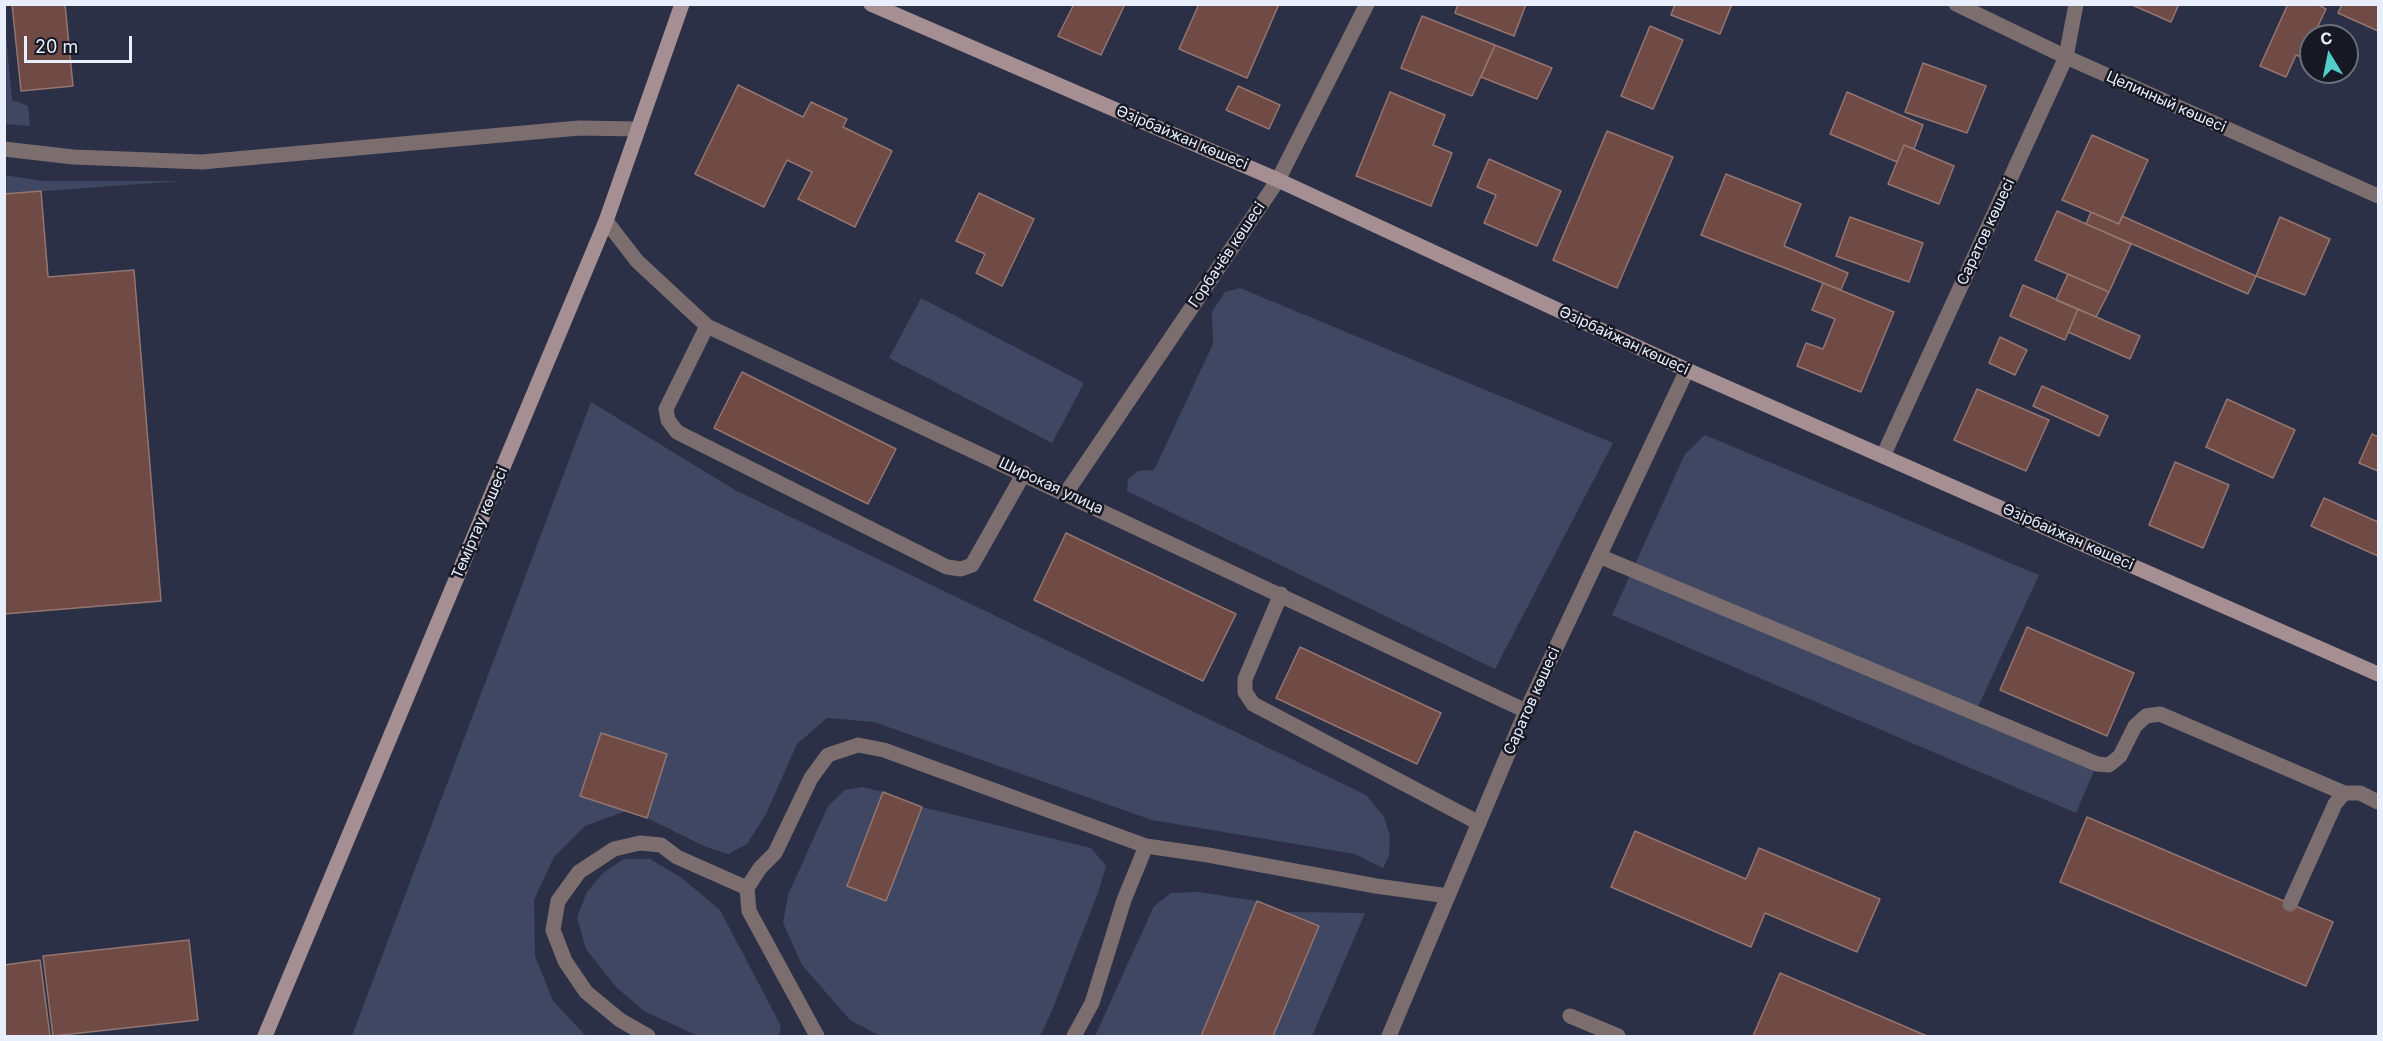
<!DOCTYPE html>
<meta charset="utf-8">
<style>
body{margin:0}
#map{position:relative;width:2383px;height:1041px;overflow:hidden;background:#2b3047;font-family:Inter,sans-serif}
canvas{display:block}
.frame{position:absolute;inset:0;border:6px solid #e9eefd;pointer-events:none}
.north{position:absolute;left:2299px;top:24px;width:60px;height:60px;box-sizing:border-box;background:#161923;border:2px solid #6a6e7a;border-radius:50%;rotate:350deg;font-size:16px;font-weight:700;line-height:24px;text-align:center;color:#e9eefd}
.north::after{content:'';display:block;margin:auto;width:21px;height:27px;background:#53cdc9;clip-path:polygon(50% 0,100% 100%,50% 72%,0 100%)}
.scale{position:absolute;left:24px;top:36px;width:108px;height:27px;box-sizing:border-box;border:3px solid #e9eefd;border-top:0;padding-left:8px;font-size:18px;line-height:21px;white-space:nowrap;color:#e9eefd;-webkit-text-stroke:4px #161923;paint-order:stroke}
</style>
<div id="map">
<canvas width="2383" height="1041"></canvas>
<div class="frame"></div>
<div class="north">С</div>
<div class="scale">20 m</div>
</div>
<script>
const ctx = document.querySelector('canvas').getContext('2d');
ctx.lineJoin = 'round';
function fill(path, color) { ctx.fillStyle = color; ctx.fill(path, 'evenodd'); }
const toPath = rows => new Path2D(rows.map(r => 'M' + r).join(''));
function trace(path, color, width, dash) { ctx.strokeStyle = color; ctx.lineWidth = width; ctx.lineCap = dash ? 'butt' : 'round'; ctx.setLineDash(dash || []); ctx.stroke(path); }
function write(font, color, halo, rows, align = 'center') {
  ctx.font = font + ' Inter,sans-serif'; ctx.lineWidth = 5; ctx.setLineDash([]); ctx.textBaseline = 'middle'; ctx.strokeStyle = halo; ctx.fillStyle = color; for (const [text, x, y, turn = 0] of rows) {
    ctx.save(); ctx.translate(x, y); ctx.rotate((+turn || 0) * Math.PI / 180); ctx.textAlign = isNaN(turn) ? turn : align; if (halo) ctx.strokeText(text, 0, 0); ctx.fillText(text, 0, 0); ctx.restore();
  }
}
fill(toPath([
 [4,14,12,100,28,106,30,126,5,124],
 [4,175,43,181,180,181,5,194],
 [1240,288,1613,443,1495,669,1127,491,1128,479,1138,471,1154,470,1213,344,1212,312,1225,292],
 [921,298,1084,383,1052,443,889,358],
 [591,402,735,490,1366,795,1384,817,1390,836,1389,856,1383,868,1355,854,1152,820,874,722,827,718,797,744,766,814,747,844,728,854,706,847,647,818,667,754,601,733,580,796,626,811,585,826,554,857,534,900,535,956,553,1001,584,1034,589,1036,352,1036],
 [1705,435,2039,575,1975,713,2097,764,2076,813,1612,615,1685,454],
 [862,787,883,792,847,885,886,901,922,807,1091,848,1106,866,1098,893,1051,1013,1040,1036,880,1036,850,1020,802,965,783,923,788,895,828,806,845,790],
 [624,859,650,859,682,878,720,910,781,1026,779,1036,698,1036,644,1011,616,987,586,949,577,917,587,892,603,873],
 [1198,892,1257,901,1201,1036,1095,1036,1154,906,1171,893],
 [1284,912,1365,913,1312,1036,1273,1036,1319,926]
]), '#404762');
const building = toPath([
 [12,4,65,4,73,86,21,91,12,4],
 [1074,4,1125,4,1101,55,1058,36,1074,4],
 [1199,4,1279,4,1247,78,1179,49,1199,4],
 [1458,4,1526,4,1514,36,1455,13,1458,4],
 [1675,4,1732,4,1720,34,1671,15,1675,4],
 [2130,4,2179,4,2171,22,2130,4],
 [2288,4,2317,4,2326,9,2318,26,2336,34,2335,36,2311,36,2311,61,2296,55,2286,77,2260,66,2288,4],
 [2342,4,2378,4,2378,31,2338,13,2342,4],
 [1422,16,1495,45,1472,96,1401,68,1422,16],
 [1650,26,1683,40,1653,109,1621,96,1650,26],
 [1495,45,1552,68,1537,99,1481,77,1495,45],
 [1923,63,1986,86,1967,133,1905,112,1923,63],
 [738,85,803,117,811,102,847,119,843,127,892,151,855,227,798,199,812,172,787,160,764,207,695,174,738,85],
 [1238,86,1280,105,1269,129,1226,110,1238,86],
 [1390,92,1445,115,1433,145,1452,153,1431,206,1356,176,1390,92],
 [1847,92,1923,125,1914,149,1904,145,1897,162,1830,134,1847,92],
 [1607,131,1673,157,1617,288,1553,260,1607,131],
 [2092,135,2148,160,2119,224,2062,200,2092,135],
 [1904,145,1954,166,1939,204,1888,184,1904,145],
 [1489,159,1561,191,1537,246,1484,223,1496,195,1477,187,1489,159],
 [1726,174,1801,204,1784,246,1848,273,1841,290,1701,235,1726,174],
 [41,191,48,277,134,270,161,601,4,614,4,194,41,191],
 [979,193,1034,219,1002,286,976,273,985,254,956,241,979,193],
 [2057,211,2131,244,2109,292,2035,260,2057,211],
 [2091,212,2119,224,2122,216,2256,276,2248,294,2086,224,2091,212],
 [1850,217,1923,243,1909,282,1836,256,1850,217],
 [2280,217,2330,239,2305,295,2256,276,2280,217],
 [2068,274,2109,292,2096,317,2056,300,2068,274],
 [1823,283,1894,312,1861,392,1797,366,1806,343,1823,349,1835,319,1812,310,1823,283],
 [2023,285,2078,309,2065,340,2010,316,2023,285],
 [2078,309,2140,336,2130,359,2068,332,2078,309],
 [2000,337,2027,350,2015,375,1989,363,2000,337],
 [742,372,896,449,868,504,714,428,742,372],
 [2042,386,2108,416,2099,436,2033,406,2042,386],
 [1977,389,2049,420,2026,471,1954,440,1977,389],
 [2227,399,2295,430,2273,478,2206,447,2227,399],
 [2372,434,2378,437,2378,471,2359,463,2372,434],
 [2175,462,2229,485,2203,548,2149,525,2175,462],
 [2324,498,2378,522,2378,556,2311,526,2324,498],
 [1066,533,1236,614,1203,681,1034,600,1066,533],
 [2027,627,2134,673,2107,736,2000,690,2027,627],
 [1300,647,1441,713,1417,764,1276,698,1300,647],
 [601,733,667,754,647,818,580,796,601,733],
 [883,792,922,807,886,901,847,886,883,792],
 [2087,817,2333,922,2306,986,2060,882,2087,817],
 [1635,831,1746,879,1759,848,1880,899,1857,952,1765,913,1751,947,1611,887,1635,831],
 [1257,901,1319,926,1273,1036,1201,1036,1257,901],
 [189,940,198,1020,53,1036,43,956,189,940],
 [40,960,50,1036,4,1036,4,965,40,960],
 [1780,973,1927,1036,1753,1036,1780,973]
]);
fill(building, '#704b45');
trace(building, '#947570', 1.5);
trace(toPath([
 [4,149,73,157,202,162,579,128,638,129],
 [606,221,637,261,707,326,1526,711],
 [707,326,666,409,668,420,677,432,947,567,961,569,972,565,1024,473],
 [1599,556,2097,764,2109,765,2120,756,2135,726,2146,716,2160,714,2344,793],
 [1281,594,1245,679,1245,692,1253,704,1479,823],
 [2290,904,2335,804,2344,793,2360,793,2378,802],
 [1570,1016,1618,1036],
 [648,1036,620,1020,586,992,565,961,553,930,558,901,579,872,614,849,640,843,661,845,677,857,747,888],
 [817,1036,749,911,747,888,760,868,775,853,811,778,828,755,858,745,884,750,1146,846,1208,855,1376,886,1448,896],
 [1074,1036,1092,1003,1124,900,1146,846],
 [1389,1036,1526,711,1687,370]
]), '#7c6e6f', 15);
trace(toPath([
 [1956,4,2066,57,2378,196],
 [1883,456,2066,57,2076,4],
 [1066,493,1278,180,1367,4]
]), '#7c6e6f', 15);
trace(toPath([
 [871,4,1278,180,1687,370,2378,674],
 [265,1036,606,221,682,4]
]), '#a68f92', 15);
write('15px', '#e9eefd', '#161923', [
 ["Целинный көшесі",2166,102,24],
 ["Әзірбайжан көшесі",1182,138,23],
 ["Саратов көшесі",1986,232,-65],
 ["Горбачёв көшесі",1227,255,-56],
 ["Әзірбайжан көшесі",1624,341,25],
 ["Широкая улица",1051,486,25],
 ["Теміртау көшесі",480,523,-67],
 ["Әзірбайжан көшесі",2068,537,24],
 ["Саратов көшесі",1532,701,-66]
]);
</script>
